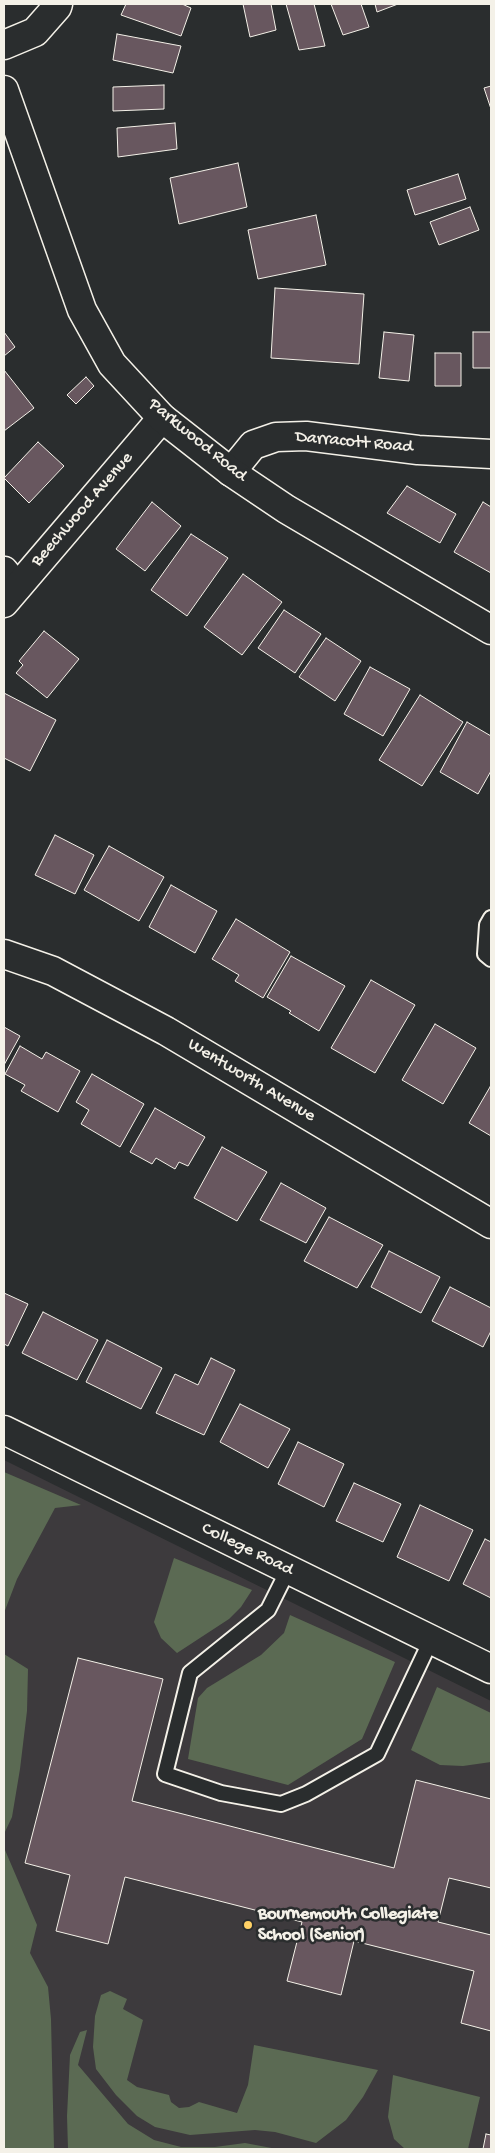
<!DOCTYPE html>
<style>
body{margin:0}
#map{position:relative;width:495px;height:2153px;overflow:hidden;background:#2a2d2e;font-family:"Gochi Hand",sans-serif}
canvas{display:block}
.frame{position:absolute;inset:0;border:5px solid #f4f1e8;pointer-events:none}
</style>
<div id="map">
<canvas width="495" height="2153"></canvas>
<div class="frame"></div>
</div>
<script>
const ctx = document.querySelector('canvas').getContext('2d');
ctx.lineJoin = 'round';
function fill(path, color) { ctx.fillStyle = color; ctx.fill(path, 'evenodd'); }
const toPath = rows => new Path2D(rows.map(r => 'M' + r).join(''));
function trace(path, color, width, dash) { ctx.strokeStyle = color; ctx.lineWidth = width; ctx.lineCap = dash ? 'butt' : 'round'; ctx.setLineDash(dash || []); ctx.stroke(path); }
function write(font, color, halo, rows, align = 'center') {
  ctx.font = font + ' "Gochi Hand",sans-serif'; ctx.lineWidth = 5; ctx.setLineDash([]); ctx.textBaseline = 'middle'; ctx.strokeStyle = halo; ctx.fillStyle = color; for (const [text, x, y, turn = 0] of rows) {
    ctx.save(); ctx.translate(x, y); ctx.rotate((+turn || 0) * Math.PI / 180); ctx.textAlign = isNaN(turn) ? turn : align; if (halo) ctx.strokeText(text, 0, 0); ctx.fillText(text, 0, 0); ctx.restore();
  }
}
fill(toPath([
 [4,1460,491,1701,491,2149,4,2149]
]), '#3d3a3d');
fill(toPath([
 [4,1472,81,1505,55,1508,17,1579,4,1613],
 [174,1558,252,1590,241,1607,229,1619,177,1653,161,1638,154,1622],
 [290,1615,395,1662,362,1739,288,1785,188,1759,198,1698,207,1688,261,1655,284,1633],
 [4,1654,28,1669,27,1711,20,1769,12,1817,4,1834,5,1850,37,1925,30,1953,48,1987,51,2019,54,2149,4,2149],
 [437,1687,491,1713,491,1762,463,1766,440,1765,411,1750],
 [110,1991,127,1999,123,2009,143,2020,127,2080,137,2087,169,2095,171,2102,179,2108,189,2107,199,2102,237,2113,248,2085,254,2045,378,2070,363,2097,346,2120,316,2143,275,2132,255,2130,190,2135,155,2127,137,2116,116,2095,96,2069,93,2047,95,2016,101,1995],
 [87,2030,78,2065,128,2124,154,2140,181,2147,215,2147,245,2143,277,2149,68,2149,67,2116,70,2055,80,2032],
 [393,2075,480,2097,468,2149,405,2149,394,2139,388,2117]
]), '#5b6a53');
const building = toPath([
 [126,4,182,4,191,8,181,36,121,15,126,4],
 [243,4,271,4,276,30,250,37,243,4],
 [286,4,314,4,325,46,299,50,286,4],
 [331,4,361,4,369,27,343,35,331,4],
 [375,4,398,4,377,12,375,4],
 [117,34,181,46,173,73,113,60,117,34],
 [164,85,164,109,113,111,113,87,164,85],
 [491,86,491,109,484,88,491,86],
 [175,123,177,149,118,157,117,128,175,123],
 [238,163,247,207,179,224,170,178,238,163],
 [458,174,466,199,415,215,407,190,458,174],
 [470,207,479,230,439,245,430,222,470,207],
 [316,215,326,265,258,279,248,230,316,215],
 [275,288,364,294,359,364,271,358,275,288],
 [4,332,15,347,4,356,4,332],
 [384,332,414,335,409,381,379,378,384,332],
 [473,332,491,332,491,368,473,368,473,332],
 [435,353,461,353,461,386,435,386,435,353],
 [4,370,34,408,4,431,4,370],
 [86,377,94,386,76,404,67,395,86,377],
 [38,442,64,466,29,503,4,478,38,442],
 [407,486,456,514,440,543,387,513,407,486],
 [152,502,181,526,145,571,116,549,152,502],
 [483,502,491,507,491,573,454,552,483,502],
 [191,534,228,558,187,616,151,590,191,534],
 [243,574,282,602,242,655,204,627,243,574],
 [284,610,321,634,295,673,258,648,284,610],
 [44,631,79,659,47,698,16,673,23,665,19,661,44,631],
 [326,638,361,661,335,701,299,677,326,638],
 [370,667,410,689,383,736,344,714,370,667],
 [4,693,56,720,30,771,4,758,4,693],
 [420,695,463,722,422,786,379,760,420,695],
 [467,722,491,736,491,771,478,794,440,772,467,722],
 [55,835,94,855,75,894,35,875,55,835],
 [109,846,164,877,139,921,84,890,109,846],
 [171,885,217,911,195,953,149,927,171,885],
 [236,919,290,952,263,998,235,981,239,975,212,959,236,919],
 [291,956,345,986,319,1031,289,1013,291,1011,267,997,291,956],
 [371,980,415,1005,375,1073,331,1048,371,980],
 [435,1024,476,1048,443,1104,402,1080,435,1024],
 [4,1027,20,1036,4,1065,4,1027],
 [20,1046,42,1059,46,1052,80,1071,58,1112,21,1091,25,1085,5,1074,20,1046],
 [92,1074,144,1104,120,1147,81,1124,89,1110,76,1102,92,1074],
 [490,1087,491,1088,491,1136,469,1123,490,1087],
 [155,1108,205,1137,188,1166,179,1162,175,1169,156,1158,152,1164,130,1152,155,1108],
 [222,1147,267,1172,237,1221,194,1198,222,1147],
 [281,1183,326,1208,306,1243,260,1220,281,1183],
 [329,1217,383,1245,357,1288,304,1261,329,1217],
 [389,1251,440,1277,421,1313,371,1287,389,1251],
 [450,1287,491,1308,491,1331,483,1347,432,1321,450,1287],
 [4,1293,28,1304,8,1346,4,1344,4,1293],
 [43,1312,98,1340,77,1380,22,1353,43,1312],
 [107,1340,162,1368,141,1409,86,1382,107,1340],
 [211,1358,235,1370,204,1435,156,1413,175,1374,198,1385,211,1358],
 [240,1404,290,1429,268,1468,220,1442,240,1404],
 [298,1442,344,1464,324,1507,278,1484,298,1442],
 [354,1483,401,1504,383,1542,336,1521,354,1483],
 [420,1505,473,1530,449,1581,397,1557,420,1505],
 [485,1539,491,1542,491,1598,463,1584,485,1539],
 [78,1658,163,1679,132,1801,394,1868,416,1780,491,1799,491,1888,449,1878,438,1922,491,1935,491,2031,461,2023,474,1971,354,1941,341,1995,287,1981,302,1922,125,1877,108,1944,56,1931,70,1875,25,1863,78,1658],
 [486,2134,491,2135,491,2149,483,2149,486,2134]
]);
fill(building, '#68575f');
trace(building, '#f4f1e8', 1);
const service = toPath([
 [491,918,487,925,485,954,491,959],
 [288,1570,268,1610,190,1673,165,1774,221,1793,281,1804,306,1794,377,1754,431,1640]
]);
const minor = toPath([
 [4,45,35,32,57,7,58,4],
 [231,472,253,445,276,437,306,436,418,450,491,454],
 [4,571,17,587],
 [4,1430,491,1669]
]);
const tertiary = toPath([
 [4,603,162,418],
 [4,954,53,971,166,1031,491,1224]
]);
const secondary = toPath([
 [4,90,82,310,112,364,162,418,231,472,286,509,491,630]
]);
trace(service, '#f4f1e8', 18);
trace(minor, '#f4f1e8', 31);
trace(tertiary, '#f4f1e8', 31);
trace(secondary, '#f4f1e8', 31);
trace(service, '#2a2d2e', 14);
trace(minor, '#2a2d2e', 28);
trace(tertiary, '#2a2d2e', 28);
trace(secondary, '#2a2d2e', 28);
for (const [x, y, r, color] of [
 [248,1925,5,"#ffd166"]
]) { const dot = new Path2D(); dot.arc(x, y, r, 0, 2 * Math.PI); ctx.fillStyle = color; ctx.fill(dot); trace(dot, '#2a2d2e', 2); }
write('18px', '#f4f1e8', '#2a2d2e', [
 ["Parkwood Road",197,441,39],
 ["Darracott Road",354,443,5],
 ["Beechwood Avenue",83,510,-49],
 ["Wentworth Avenue",251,1081,31],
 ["College Road",247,1550,26]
]);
write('bold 18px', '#f4f1e8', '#2a2d2e', [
 ["Bournemouth Collegiate",258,1915],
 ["School (Senior)",258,1936]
], 'left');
</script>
